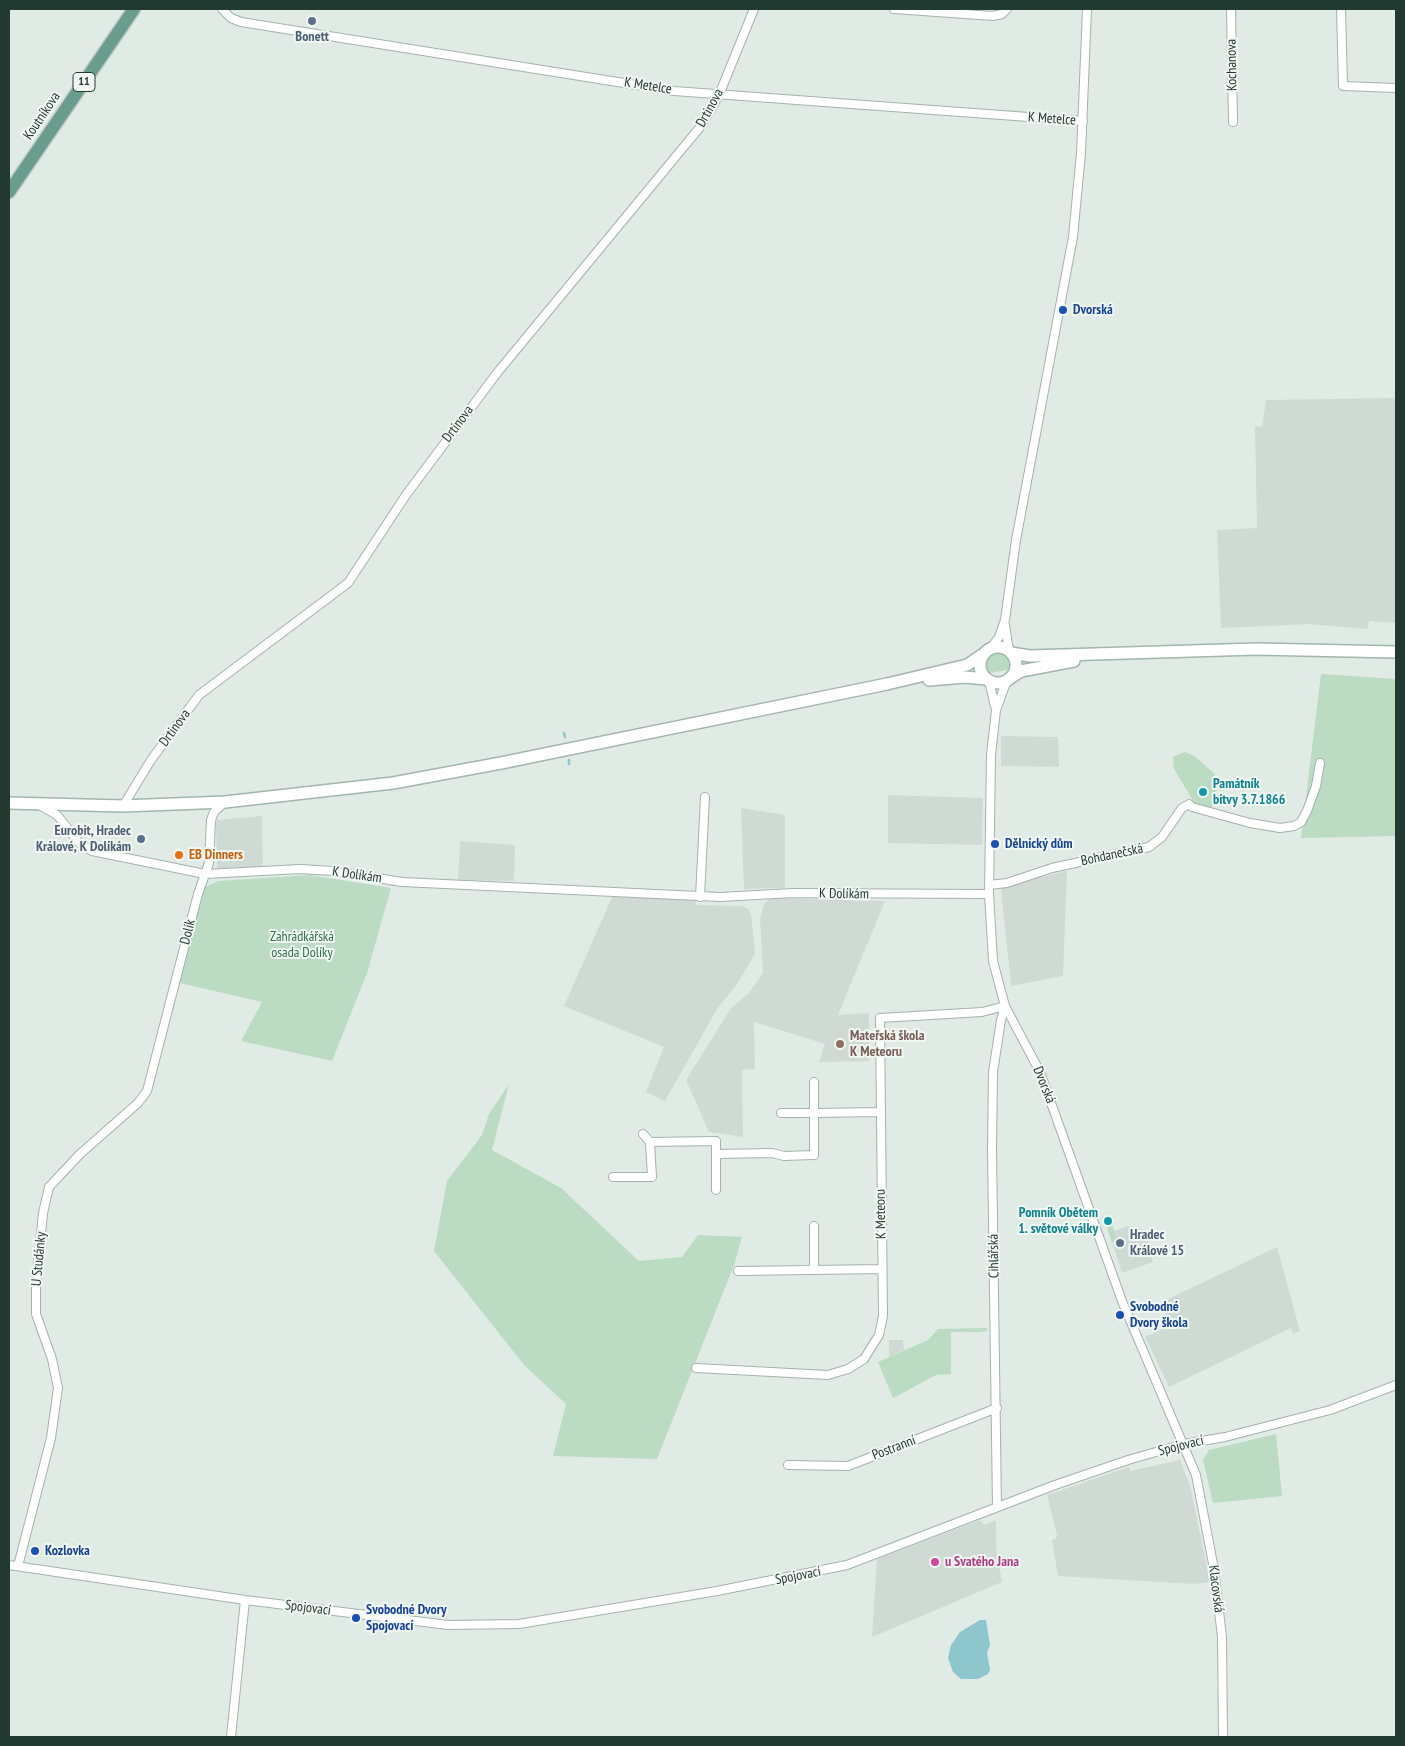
<!DOCTYPE html>
<meta charset="utf-8">
<style>
body{margin:0}
#map{position:relative;width:1405px;height:1746px;overflow:hidden;background:#e1ebe6;font-family:"PT Sans Narrow",sans-serif}
canvas{display:block}
.frame{position:absolute;inset:0;border:10px solid #233a33;pointer-events:none}
</style>
<div id="map">
<canvas width="1405" height="1746"></canvas>
<div class="frame"></div>
</div>
<script>
const ctx = document.querySelector('canvas').getContext('2d');
ctx.lineJoin = 'round';
function fill(path, color) { ctx.fillStyle = color; ctx.fill(path, 'evenodd'); }
const toPath = rows => new Path2D(rows.map(r => 'M' + r).join(''));
function trace(path, color, width, dash) { ctx.strokeStyle = color; ctx.lineWidth = width; ctx.lineCap = dash ? 'butt' : 'round'; ctx.setLineDash(dash || []); ctx.stroke(path); }
function write(font, color, halo, rows, align = 'center') {
  ctx.font = font + ' "PT Sans Narrow",sans-serif'; ctx.lineWidth = 4; ctx.setLineDash([]); ctx.textBaseline = 'middle'; ctx.strokeStyle = halo; ctx.fillStyle = color; for (const [text, x, y, turn = 0] of rows) {
    ctx.save(); ctx.translate(x, y); ctx.rotate((+turn || 0) * Math.PI / 180); ctx.textAlign = isNaN(turn) ? turn : align; if (halo) ctx.strokeText(text, 0, 0); ctx.fillText(text, 0, 0); ctx.restore();
  }
}
fill(toPath([
 [1396,398,1396,623,1369,621,1368,629,1309,624,1221,628,1217,530,1257,528,1255,426,1262,427,1266,400],
 [1001,736,1058,737,1059,767,1001,766],
 [888,795,983,798,982,845,888,843],
 [741,808,785,815,785,888,744,889],
 [262,816,263,867,217,869,216,820],
 [460,841,515,845,514,881,458,880],
 [1067,871,1063,976,1011,986,1001,889,1024,881],
 [613,895,695,899,696,905,741,906,748,909,751,915,755,954,735,987,717,1009,665,1101,646,1092,664,1047,564,1006],
 [771,898,885,901,838,1015,869,1013,869,1061,819,1062,825,1044,754,1022,755,1069,742,1070,743,1137,709,1132,686,1080,731,1008,748,994,763,973,760,919,764,904],
 [1128,1226,1145,1230,1153,1262,1122,1273,1109,1233],
 [1277,1247,1300,1331,1293,1334,1291,1328,1169,1387,1145,1337,1170,1326,1162,1302],
 [889,1340,903,1340,904,1350,889,1357],
 [1180,1460,1190,1485,1210,1582,1194,1584,1058,1576,1052,1540,1056,1539,1057,1535,1047,1495,1129,1467,1130,1471],
 [980,1520,984,1525,996,1520,996,1547,1002,1582,872,1637,877,1559]
]), '#d0dad5');
fill(toPath([
 [994,653,1001,653,1007,657,1010,664,1008,670,989,673,986,667,987,660],
 [1321,674,1396,679,1396,836,1301,838],
 [1185,752,1194,756,1214,773,1217,781,1215,804,1213,806,1208,808,1195,804,1174,769,1173,757],
 [309,875,391,888,367,973,332,1061,241,1041,262,1002,180,983,203,888,218,881],
 [509,1084,492,1150,561,1188,639,1261,682,1257,698,1235,742,1237,734,1265,657,1459,553,1456,566,1404,524,1365,434,1251,447,1181,482,1135,489,1114],
 [1108,1215,1113,1222,1112,1225,1117,1239,1112,1242,1103,1217],
 [987,1328,987,1331,979,1332,951,1332,951,1374,936,1375,893,1398,878,1362,928,1340,938,1329],
 [1276,1434,1282,1496,1213,1503,1203,1460,1209,1450]
]), '#bbdbc2');
fill(toPath([
 [980,1620,986,1620,990,1645,987,1653,990,1670,988,1674,978,1679,961,1679,953,1672,948,1658,951,1645,960,1632]
]), '#8dc6cd');
trace(toPath([
 [564,733,565,737],
 [569,760,569,764]
]), '#8dc6cd', 2.5);
const street = toPath([
 [222,9,231,18,241,22,674,91,1083,121],
 [894,9,993,16,1002,14,1007,9],
 [1231,9,1233,122],
 [1341,9,1343,86,1396,88],
 [1005,625,1009,651],
 [991,648,999,637,1005,620,1016,540,1073,237,1081,153,1087,9],
 [1007,680,996,710,991,755,989,894,993,961,1005,1006,1040,1072,1122,1301,1196,1475,1214,1569,1222,1637,1223,1737],
 [989,681,995,706],
 [41,806,57,815,80,844,92,851,205,874,300,869,333,871,402,882,720,897,793,893,989,894],
 [123,806,151,760,199,695,348,583,406,495,497,373,701,126,719,95,754,9],
 [989,885,1007,883,1052,868,1149,847,1162,837,1182,808,1189,804,1192,807,1250,823,1280,828,1294,826,1301,822,1307,811,1316,786,1320,763],
 [700,897,705,797],
 [781,1113,814,1113,814,1082],
 [643,1134,650,1142],
 [613,1177,652,1177,650,1142,716,1141,716,1154],
 [716,1190,716,1154,772,1153,784,1156,814,1155,814,1113,880,1112],
 [814,1270,814,1226],
 [738,1271,882,1269],
 [696,1368,828,1375,848,1369,864,1359,879,1335,883,1316,880,1018,982,1012,1005,1006],
 [788,1465,848,1466,997,1408],
 [997,1507,992,1150,993,1072,1001,1020,1005,1006],
 [9,1565,245,1600,448,1625,519,1624,717,1591,847,1565,1055,1485,1128,1460,1184,1444,1225,1437,1330,1410,1396,1385],
 [18,1566,51,1438,58,1388,52,1359,36,1314,36,1285,43,1213,49,1187,80,1154,138,1103,147,1091,198,894,209,863,211,820,214,812,225,802],
 [231,1737,245,1600]
]);
const secondary = toPath([
 '980 665a18 18 0 1 1 36 0a18 18 0 1 1-36 0Z',
 [1011,653,1030,656,1256,649,1396,652],
 [1010,678,1021,671,1074,661],
 [929,680,965,677,986,679],
 [9,803,123,806,225,802,393,783,501,763,887,684,967,665,982,655]
]);
const primary = toPath([
 [9,192,134,9]
]);
trace(street, '#a4b2ad', 10);
trace(secondary, '#a1b6ad', 14);
trace(primary, '#c1c8c6', 15);
trace(street, '#fff', 8);
trace(secondary, '#fff', 11);
trace(primary, '#699d8d', 12);
for (const [x, y, r, color] of [
 [312,21,5,"#5c6f8a"],
 [1063,310,5,"#1a4fb4"],
 [1203,792,5,"#0f9aa8"],
 [141,839,5,"#5c6f8a"],
 [995,844,5,"#1a4fb4"],
 [179,855,5,"#e8710a"],
 [840,1044,5,"#8d6e63"],
 [1108,1221,5,"#0f9aa8"],
 [1120,1243,5,"#5c6f8a"],
 [1120,1315,5,"#1a4fb4"],
 [35,1551,5,"#1a4fb4"],
 [935,1562,5,"#d1479c"],
 [356,1618,5,"#1a4fb4"]
]) { const dot = new Path2D(); dot.arc(x, y, r, 0, 2 * Math.PI); ctx.fillStyle = color; ctx.fill(dot); trace(dot, '#f1f8f4', 2); }
for (const [x, y, w] of [
 [84,82,22]
]) { const box = new Path2D(); box.roundRect(x - w / 2, y - 9.5, w, 19, 4); ctx.fillStyle = '#f1f8f4'; ctx.fill(box); trace(box, '#233a33', 1); }
write('bold 12px', '#233a33', null, [
 ["11",84,82]
]);
write('bold 14px', '#4e5e75', '#f1f8f4', [
 ["Bonett",312,37],
 ["Eurobit, Hradec",131,831,"right"],
 ["Králové, K Dolíkám",131,847,"right"],
 ["Hradec",1130,1235,"left"],
 ["Králové 15",1130,1251,"left"]
]);
write('14px', '#233a33', '#f1f8f4', [
 ["Kochanova",1232,65,-91],
 ["K Metelce",648,86,9],
 ["Drtinova",710,108,-61],
 ["Koutníkova",42,116,-56],
 ["K Metelce",1052,119,4],
 ["Drtinova",458,424,-53],
 ["Drtinova",175,728,-54],
 ["Bohdanečská",1112,855,-12],
 ["K Dolíkám",357,875,8],
 ["K Dolíkám",844,894,1],
 ["Dolík",188,932,-76],
 ["Dvorská",1044,1085,68],
 ["K Meteoru",881,1214,-91],
 ["Cihlářská",994,1256,-91],
 ["U Studánky",39,1259,-85],
 ["Spojovací",1181,1446,-14],
 ["Postranní",894,1448,-21],
 ["Spojovací",798,1576,-11],
 ["Klacovská",1216,1589,83],
 ["Spojovací",308,1608,7]
]);
write('bold 14px', '#164399', '#f1f8f4', [
 ["Dvorská",1073,310],
 ["Dělnický dům",1005,844],
 ["Svobodné",1130,1307],
 ["Dvory škola",1130,1323],
 ["Kozlovka",45,1551],
 ["Svobodné Dvory",366,1610],
 ["Spojovací",366,1626]
], 'left');
write('bold 14px', '#0d838f', '#f1f8f4', [
 ["Památník",1213,784],
 ["bitvy 3.7.1866",1213,800],
 ["Pomník Obětem",1098,1213,"right"],
 ["1. světové války",1098,1229,"right"]
], 'left');
write('bold 14px', '#c56008', '#f1f8f4', [
 ["EB Dinners",189,855]
], 'left');
write('14px', '#306f44', '#f1f8f4', [
 ["Zahrádkářská",302,937],
 ["osada Dolíky",302,953]
]);
write('bold 14px', '#785e54', '#f1f8f4', [
 ["Mateřská škola",850,1036],
 ["K Meteoru",850,1052]
], 'left');
write('bold 14px', '#b23c85', '#f1f8f4', [
 ["u Svatého Jana",945,1562]
], 'left');
</script>
